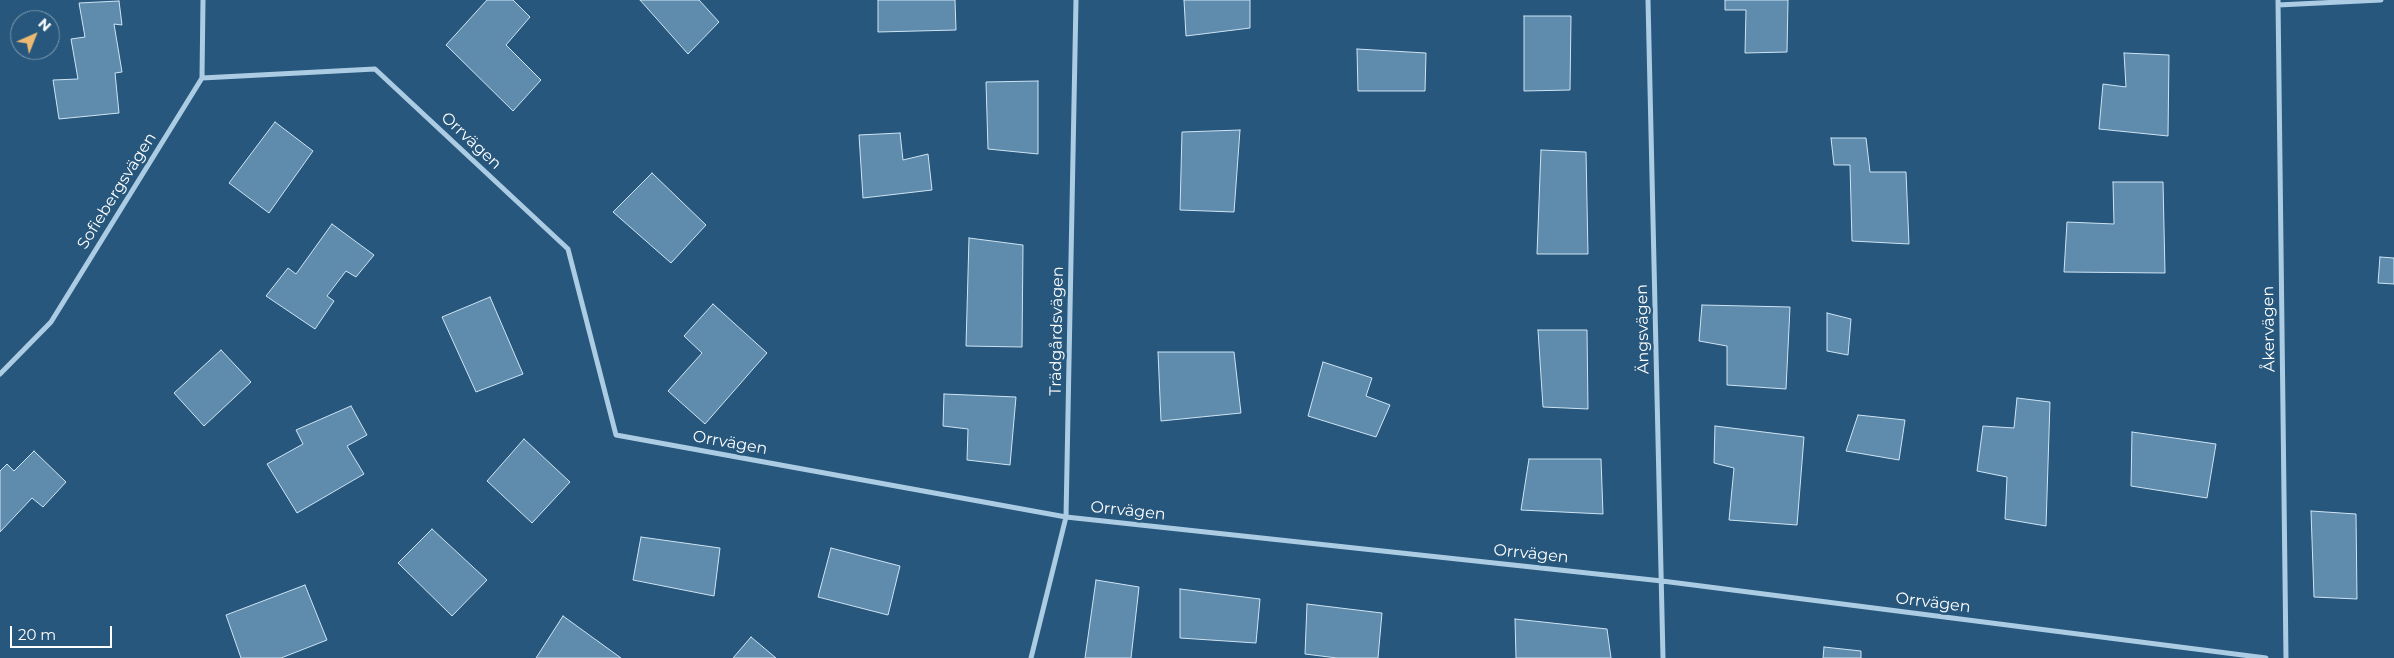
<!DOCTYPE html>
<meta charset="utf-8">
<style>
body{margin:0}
#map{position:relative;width:2394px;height:658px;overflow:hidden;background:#27577c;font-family:Montserrat,sans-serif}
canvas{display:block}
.north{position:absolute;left:10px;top:10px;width:50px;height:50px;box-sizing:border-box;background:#27577c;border:1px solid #7d9ab0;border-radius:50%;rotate:44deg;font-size:14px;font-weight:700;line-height:20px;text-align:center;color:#fff}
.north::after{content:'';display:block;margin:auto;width:18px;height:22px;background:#ecb972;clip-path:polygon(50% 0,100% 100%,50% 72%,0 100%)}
.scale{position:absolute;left:10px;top:626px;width:102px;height:22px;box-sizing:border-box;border:2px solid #fff;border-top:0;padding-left:6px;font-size:15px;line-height:18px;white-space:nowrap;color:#fff;-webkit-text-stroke:4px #27577c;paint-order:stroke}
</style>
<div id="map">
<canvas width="2394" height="658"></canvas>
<div class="north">N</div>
<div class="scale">20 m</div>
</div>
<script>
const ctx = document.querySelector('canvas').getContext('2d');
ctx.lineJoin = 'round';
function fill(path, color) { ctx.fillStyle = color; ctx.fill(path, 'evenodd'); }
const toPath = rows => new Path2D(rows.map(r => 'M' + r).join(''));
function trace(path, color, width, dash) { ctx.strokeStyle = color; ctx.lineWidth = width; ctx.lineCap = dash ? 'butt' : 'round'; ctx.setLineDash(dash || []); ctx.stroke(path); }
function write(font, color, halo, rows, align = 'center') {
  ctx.font = font + ' Montserrat,sans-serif'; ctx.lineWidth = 5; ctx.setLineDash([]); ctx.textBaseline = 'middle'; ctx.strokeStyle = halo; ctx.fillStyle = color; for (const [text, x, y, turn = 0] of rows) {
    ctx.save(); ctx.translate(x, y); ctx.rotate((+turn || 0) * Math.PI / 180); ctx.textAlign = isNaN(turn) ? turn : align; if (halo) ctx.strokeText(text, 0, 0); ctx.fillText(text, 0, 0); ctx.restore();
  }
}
const building = toPath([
 [487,0,513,0,530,17,506,45,541,80,513,111,446,45,487,0],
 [640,0,699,0,719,22,688,54,640,0],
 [878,0,955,0,956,30,878,32,878,0],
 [1184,0,1250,0,1250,28,1186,36,1184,0],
 [1725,0,1788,0,1787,52,1745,53,1746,10,1725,10,1725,0],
 [119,1,122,25,114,24,122,72,115,73,119,113,59,119,53,80,78,79,71,39,85,37,79,3,119,1],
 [1524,16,1571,16,1570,90,1524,91,1524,16],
 [1357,49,1426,53,1425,91,1358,91,1357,49],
 [2124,53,2169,55,2168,136,2099,129,2103,84,2126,87,2124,53],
 [1038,81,1038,154,988,149,986,82,1038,81],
 [275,122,313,151,269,213,229,183,275,122],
 [1240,130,1234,212,1180,210,1182,132,1240,130],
 [900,133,903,160,928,154,932,190,863,198,859,135,900,133],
 [1831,138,1866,138,1870,172,1906,172,1909,244,1852,241,1850,165,1834,165,1831,138],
 [1541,150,1586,152,1588,254,1537,254,1541,150],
 [652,173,706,225,671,263,613,212,652,173],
 [2113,182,2163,182,2165,273,2064,272,2067,222,2114,224,2113,182],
 [332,224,374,255,356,277,346,271,327,296,334,301,315,329,266,296,288,268,296,274,332,224],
 [969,238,1023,245,1022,347,966,346,969,238],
 [2380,257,2394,258,2394,284,2378,283,2380,257],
 [490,297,523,374,476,392,442,317,490,297],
 [713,304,767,353,705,424,668,391,702,353,684,336,713,304],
 [1702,305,1790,307,1786,389,1727,385,1727,346,1699,341,1702,305],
 [1827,313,1851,319,1848,355,1827,351,1827,313],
 [1538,330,1587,330,1588,409,1543,407,1538,330],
 [221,350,251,382,204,426,174,393,221,350],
 [1158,352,1234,352,1241,413,1161,421,1158,352],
 [1323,362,1372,378,1366,396,1390,405,1376,437,1308,416,1323,362],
 [944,394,1016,397,1010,465,967,460,968,429,943,426,944,394],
 [2017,398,2050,402,2046,526,2005,519,2007,477,1977,471,1983,426,2014,428,2017,398],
 [351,406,367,435,347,446,364,474,297,513,267,464,303,444,296,430,351,406],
 [1858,415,1905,420,1899,460,1846,451,1858,415],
 [1715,426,1804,437,1797,525,1729,520,1734,468,1714,463,1715,426],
 [2132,432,2216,444,2207,498,2131,486,2132,432],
 [524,439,570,482,532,523,487,481,524,439],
 [34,451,66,482,43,507,32,498,0,532,0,471,7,464,14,471,34,451],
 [1529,459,1601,459,1603,514,1521,510,1529,459],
 [2311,511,2356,514,2357,599,2314,597,2311,511],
 [432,529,487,580,452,616,398,563,432,529],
 [641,537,720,548,714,596,633,580,641,537],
 [831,548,900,566,888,615,818,597,831,548],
 [1096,580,1139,587,1131,658,1085,658,1096,580],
 [305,585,327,640,281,658,241,658,226,615,305,585],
 [1180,589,1260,599,1256,643,1180,638,1180,589],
 [1307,604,1382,613,1378,658,1337,658,1305,654,1307,604],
 [563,616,621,658,536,658,563,616],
 [1515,619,1607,629,1611,658,1516,658,1515,619],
 [751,637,776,658,733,658,751,637],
 [1824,647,1861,651,1861,658,1823,658,1824,647]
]);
fill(building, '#5f8cad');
trace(building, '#cee4f4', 1);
trace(toPath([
 [1648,0,1663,658],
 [2278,0,2286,658],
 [2278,5,2381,0],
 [202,78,375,69,568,249,616,435,1066,517,1662,581,2266,658],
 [0,374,51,322,202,78,203,0],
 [1031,658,1066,517,1076,0]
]), '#accce4', 5);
write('16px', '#fff', '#27577c', [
 ["Orrvägen",471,141,43],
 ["Sofiebergsvägen",117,191,-58],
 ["Ängsvägen",1643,329,-91],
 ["Åkervägen",2269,329,-91],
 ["Trädgårdsvägen",1057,331,-89],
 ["Orrvägen",730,443,10],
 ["Orrvägen",1128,511,6],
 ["Orrvägen",1531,554,6],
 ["Orrvägen",1933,603,7]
]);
</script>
